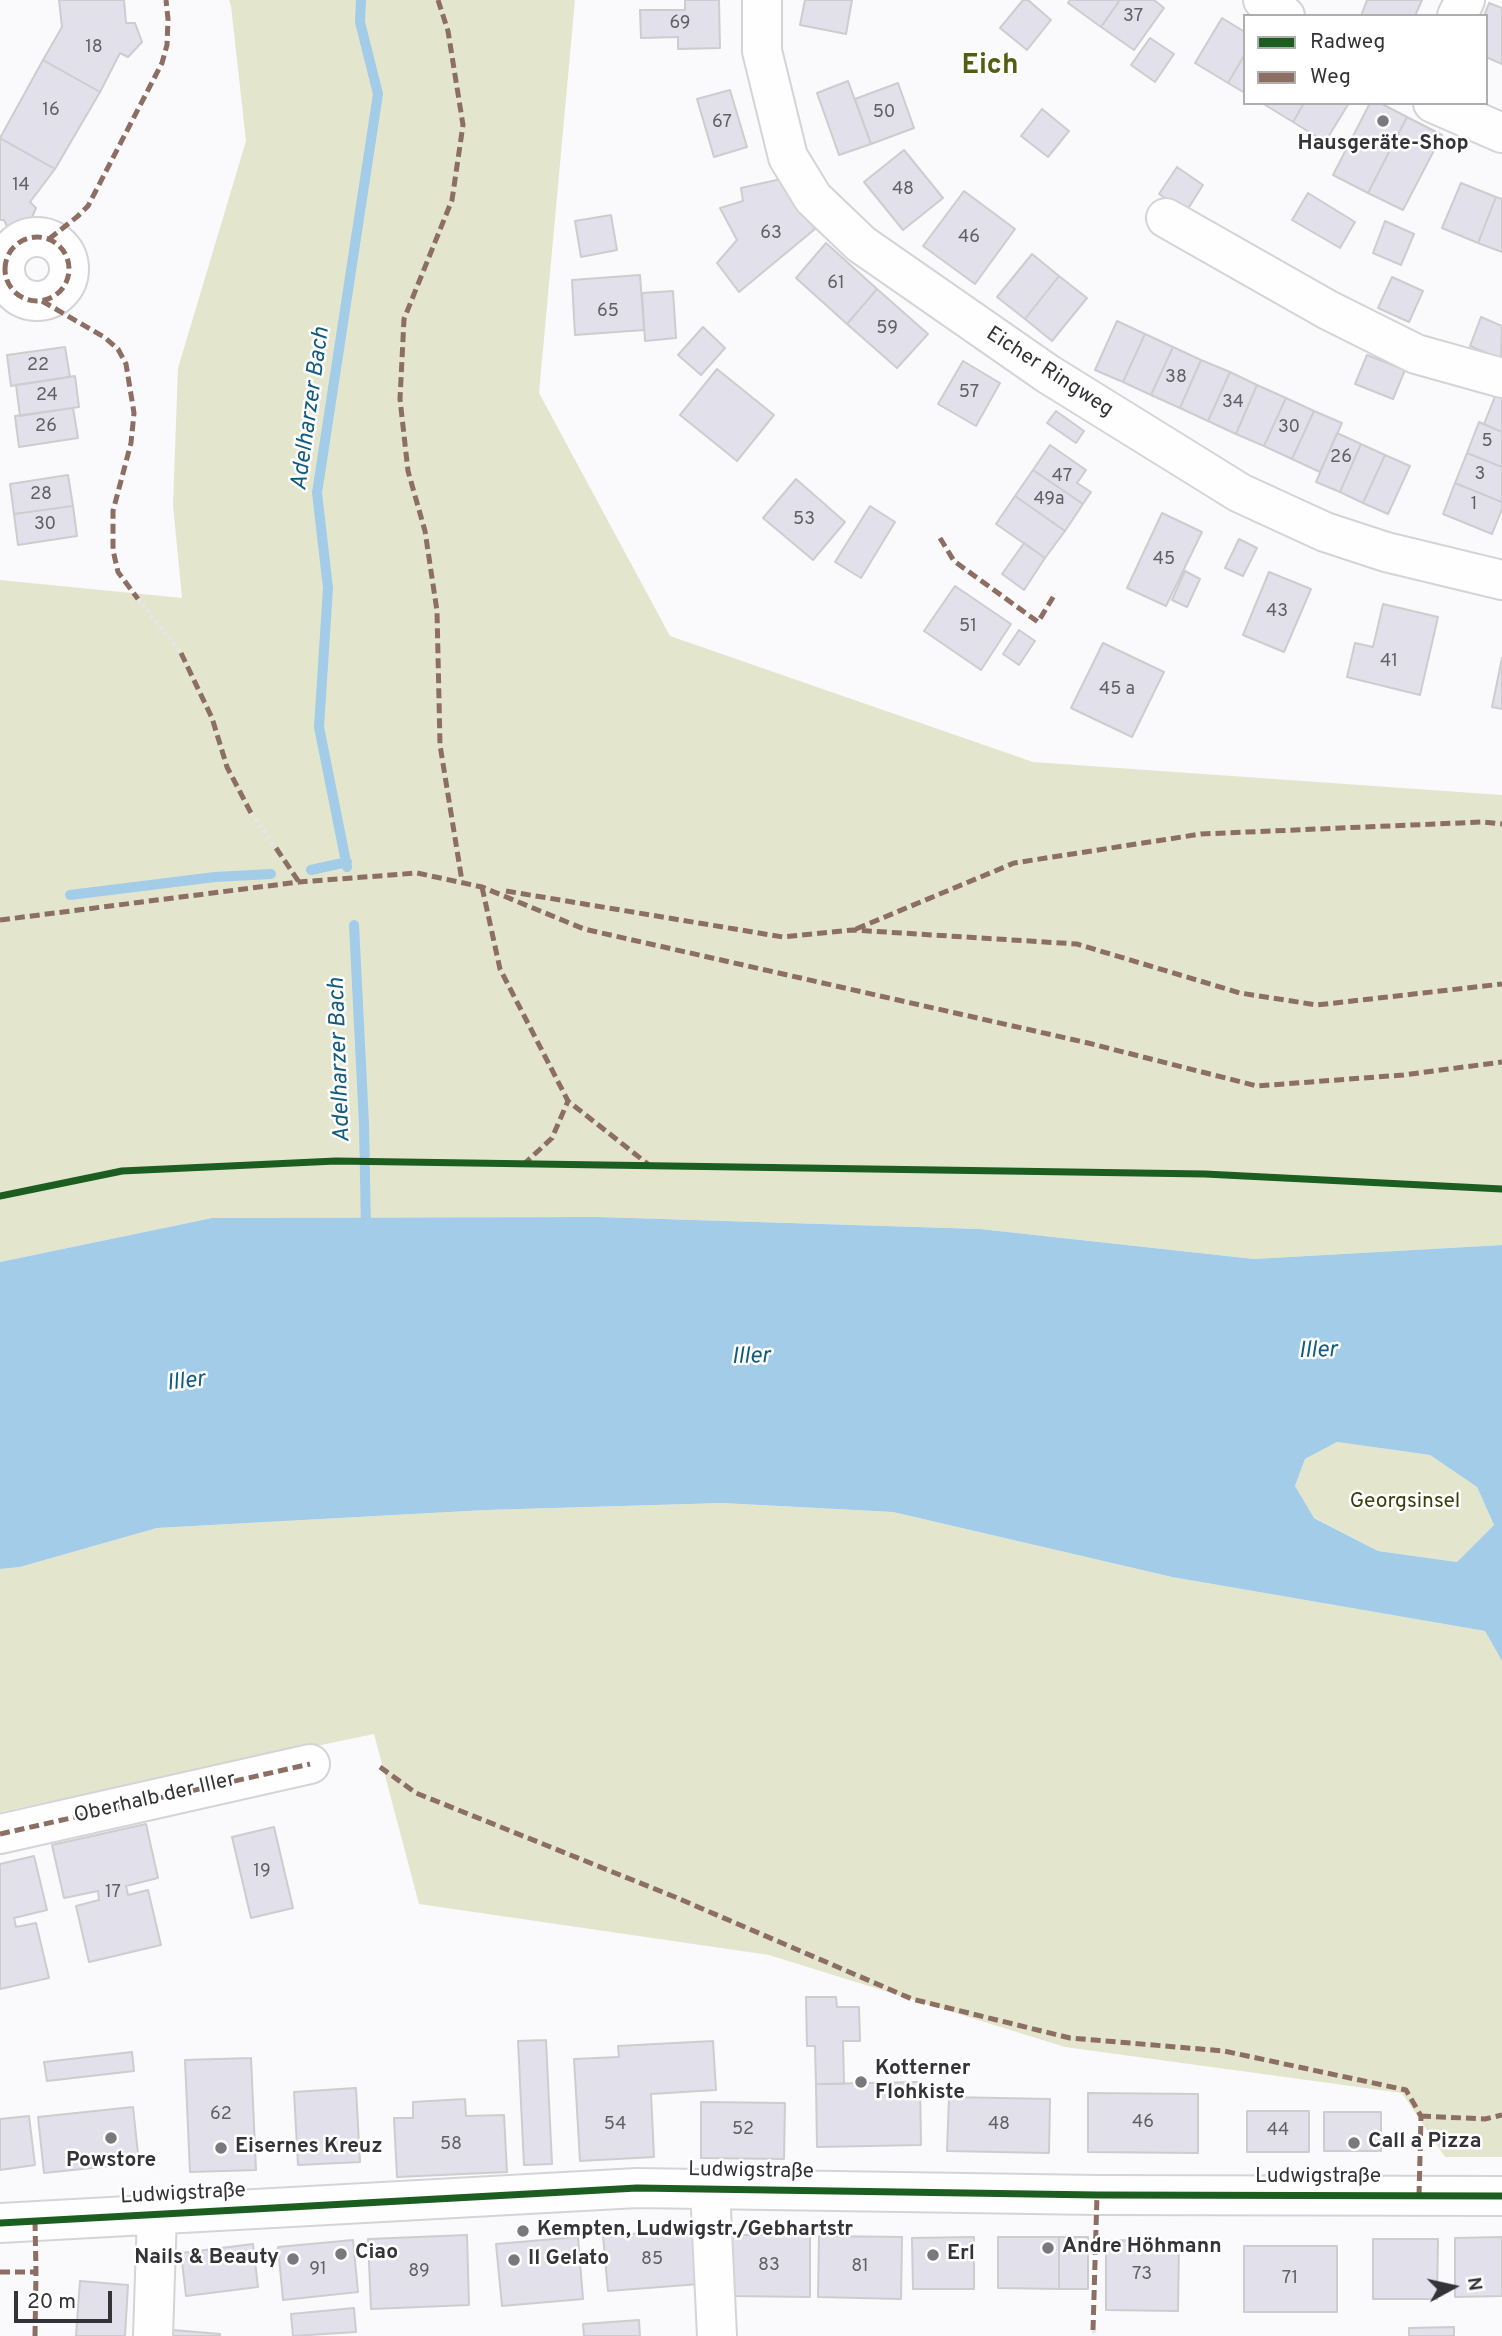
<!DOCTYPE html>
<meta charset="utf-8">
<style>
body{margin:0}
#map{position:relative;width:1502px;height:2336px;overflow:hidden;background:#faf9fc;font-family:Overpass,sans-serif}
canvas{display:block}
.legend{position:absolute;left:1243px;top:14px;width:245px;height:91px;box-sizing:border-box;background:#fff;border:2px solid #aeaeaf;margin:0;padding:9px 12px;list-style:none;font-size:21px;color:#343438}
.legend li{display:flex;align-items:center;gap:14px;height:35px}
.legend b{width:35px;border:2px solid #aeaeaf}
.north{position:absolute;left:1418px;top:2252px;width:70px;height:70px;-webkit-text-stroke:5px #fff;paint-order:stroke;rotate:82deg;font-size:19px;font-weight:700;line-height:28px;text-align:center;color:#343438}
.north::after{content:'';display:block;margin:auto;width:24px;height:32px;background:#343438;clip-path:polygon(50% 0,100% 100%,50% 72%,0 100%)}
.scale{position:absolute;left:14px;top:2291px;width:98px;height:32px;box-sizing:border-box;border:4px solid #343438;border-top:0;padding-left:9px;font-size:21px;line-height:24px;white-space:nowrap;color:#343438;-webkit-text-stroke:5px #fff;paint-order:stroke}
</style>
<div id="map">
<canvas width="1502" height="2336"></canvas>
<ul class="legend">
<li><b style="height:9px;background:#1b5e20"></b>Radweg</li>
<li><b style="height:9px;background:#8d6e63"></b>Weg</li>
</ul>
<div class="north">N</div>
<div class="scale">20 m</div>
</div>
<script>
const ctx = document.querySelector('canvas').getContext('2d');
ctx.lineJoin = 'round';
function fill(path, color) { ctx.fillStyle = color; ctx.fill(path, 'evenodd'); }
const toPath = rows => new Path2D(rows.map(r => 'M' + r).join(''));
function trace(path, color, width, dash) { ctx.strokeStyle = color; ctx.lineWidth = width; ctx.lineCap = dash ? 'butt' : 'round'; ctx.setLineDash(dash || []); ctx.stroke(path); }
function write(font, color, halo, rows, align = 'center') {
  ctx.font = font + ' Overpass,sans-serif'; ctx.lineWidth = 5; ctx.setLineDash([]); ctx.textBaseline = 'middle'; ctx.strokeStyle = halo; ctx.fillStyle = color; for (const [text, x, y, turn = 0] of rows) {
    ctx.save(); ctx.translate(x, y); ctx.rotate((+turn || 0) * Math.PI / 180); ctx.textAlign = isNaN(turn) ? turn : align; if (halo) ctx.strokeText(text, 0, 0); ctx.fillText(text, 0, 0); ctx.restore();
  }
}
fill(toPath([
 [229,0,575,0,539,393,670,636,1033,762,1502,795,1502,1245,1254,1259,980,1229,598,1217,212,1218,0,1262,0,580,182,598,173,505,178,368,246,141,231,6],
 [1337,1442,1430,1455,1477,1487,1494,1525,1457,1562,1378,1551,1313,1517,1295,1486,1305,1459],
 [722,1503,893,1512,1172,1577,1485,1631,1502,1661,1502,2157,1445,2157,1402,2093,1065,2047,769,1955,419,1904,374,1734,0,1812,0,1569,20,1567,157,1528,486,1510]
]), '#e3e6cd');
fill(toPath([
 [598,1217,980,1229,1254,1259,1502,1245,1502,1661,1485,1631,1172,1577,893,1512,722,1503,486,1510,157,1528,20,1567,0,1569,0,1262,212,1218],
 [1337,1442,1430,1455,1477,1487,1494,1525,1457,1562,1378,1551,1314,1518,1295,1486,1305,1459]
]), '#a2cce8');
trace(toPath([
 [347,867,319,727,328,588,317,493,378,94,360,22,361,0],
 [311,870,347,862],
 [70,895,215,877,271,874],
 [354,925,364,1124,366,1229]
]), '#a2cce8', 10);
const building = toPath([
 [59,0,124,0,126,23,135,23,142,42,128,57,120,53,100,92,43,60,62,27,59,0],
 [685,0,719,0,720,48,678,49,678,37,641,38,640,10,685,10,685,0],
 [805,0,852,0,846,34,800,25,805,0],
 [1023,0,1028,0,1051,20,1027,50,1000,28,1023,0],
 [1070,0,1120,0,1101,27,1068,3,1070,0],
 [1120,0,1154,0,1164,8,1134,50,1101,27,1120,0],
 [1367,0,1422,0,1415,16,1361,16,1367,0],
 [1489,3,1502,8,1502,64,1486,57,1486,16,1484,16,1489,3],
 [1222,18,1245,32,1245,54,1228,83,1195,63,1222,18],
 [1150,38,1174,54,1155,82,1131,65,1150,38],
 [1245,54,1245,93,1228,83,1245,54],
 [43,60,100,92,55,169,0,138,43,60],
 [848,81,871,144,839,155,817,93,848,81],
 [898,83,914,128,871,144,855,99,898,83],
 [730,90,747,147,714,157,697,99,730,90],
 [1262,103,1304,103,1293,122,1262,103],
 [1304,103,1349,103,1325,142,1293,122,1304,103],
 [1370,103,1380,103,1407,117,1368,193,1333,175,1370,103],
 [1042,109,1069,131,1048,157,1021,136,1042,109],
 [1407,117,1442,135,1403,210,1368,193,1407,117],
 [0,138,55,169,30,202,36,208,28,226,8,228,4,220,0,220,0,138],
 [904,150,943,198,903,230,864,182,904,150],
 [1177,167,1203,185,1186,212,1159,194,1177,167],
 [781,179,815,229,739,292,717,263,737,240,720,208,743,201,741,188,781,179],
 [1461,183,1496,197,1478,243,1442,228,1461,183],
 [964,191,1015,229,975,284,923,246,964,191],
 [1308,193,1355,222,1340,248,1292,220,1308,193],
 [1496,197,1502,199,1502,252,1478,243,1496,197],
 [611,215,617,250,581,257,575,221,611,215],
 [1385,221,1414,234,1401,265,1373,253,1385,221],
 [826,243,877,289,847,324,796,278,826,243],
 [1032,254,1059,276,1025,319,997,297,1032,254],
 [640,275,644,330,575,335,572,280,640,275],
 [1059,276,1087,298,1052,341,1025,319,1059,276],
 [1392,277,1423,291,1409,322,1378,308,1392,277],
 [877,289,928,334,897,368,847,324,877,289],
 [673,291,676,338,645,341,642,293,673,291],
 [1481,317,1502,326,1501,359,1470,346,1481,317],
 [1117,321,1145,334,1123,382,1095,370,1117,321],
 [703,327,725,348,701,375,678,355,703,327],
 [1145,334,1173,347,1151,395,1123,382,1145,334],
 [65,347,70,377,11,386,7,355,65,347],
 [1173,347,1201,360,1180,408,1151,395,1173,347],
 [1367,355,1405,370,1393,399,1355,384,1367,355],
 [1201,360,1230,372,1208,421,1180,408,1201,360],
 [963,361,1000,383,976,426,938,404,963,361],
 [717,369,774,415,737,461,680,415,717,369],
 [1230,372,1257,385,1236,434,1208,421,1230,372],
 [75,376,79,407,20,416,16,385,75,376],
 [1257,385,1286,398,1264,446,1236,434,1257,385],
 [1496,394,1502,396,1502,432,1484,424,1496,394],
 [1286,398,1314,411,1292,459,1264,446,1286,398],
 [73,408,78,438,19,447,15,416,73,408],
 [1056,411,1084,431,1076,443,1047,423,1056,411],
 [1314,411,1342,423,1320,472,1292,459,1314,411],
 [1479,422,1502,432,1502,467,1467,453,1479,422],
 [1337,433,1361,444,1340,492,1316,482,1337,433],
 [1361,444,1385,455,1363,503,1340,492,1361,444],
 [1050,445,1086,470,1077,483,1091,492,1083,504,1033,470,1050,445],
 [1467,453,1502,467,1502,502,1455,483,1467,453],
 [1385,455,1410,466,1388,514,1363,503,1385,455],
 [1033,470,1083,504,1065,531,1015,496,1033,470],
 [68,475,73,506,14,514,10,484,68,475],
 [796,479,845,522,813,560,763,518,796,479],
 [1455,483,1502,502,1502,509,1492,534,1443,514,1455,483],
 [1015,496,1065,531,1045,558,996,524,1015,496],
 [73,506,77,536,18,545,14,514,73,506],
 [870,506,895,522,861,578,835,562,870,506],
 [1162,513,1202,532,1166,606,1127,588,1162,513],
 [1239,539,1257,548,1243,576,1225,568,1239,539],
 [1024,543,1045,558,1024,590,1002,574,1024,543],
 [1185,571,1200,579,1187,607,1172,600,1185,571],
 [1269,572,1311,589,1284,652,1243,635,1269,572],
 [955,586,1011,624,981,670,924,631,955,586],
 [1383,604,1438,617,1420,695,1347,677,1355,643,1373,647,1383,604],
 [1019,630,1035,641,1019,665,1003,654,1019,630],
 [1103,643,1164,672,1132,737,1071,708,1103,643],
 [1502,658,1502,709,1492,707,1502,658],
 [146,1824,158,1878,126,1886,128,1895,148,1890,161,1945,89,1962,76,1906,99,1900,98,1891,64,1898,52,1845,146,1824],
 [274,1827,293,1908,251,1918,232,1837,274,1827],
 [34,1856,47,1910,14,1918,16,1927,36,1923,49,1978,0,1989,0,1864,34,1856],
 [806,1997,836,1997,837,2007,859,2007,860,2041,843,2041,844,2084,816,2084,815,2046,807,2046,806,1997],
 [546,2040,552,2164,524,2165,518,2041,546,2040],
 [713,2041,716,2090,651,2094,654,2157,580,2161,574,2059,619,2057,618,2046,713,2041],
 [132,2052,134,2071,47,2081,44,2062,132,2052],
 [251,2058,256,2170,190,2172,185,2060,251,2058],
 [920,2082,921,2145,817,2147,816,2084,920,2082],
 [356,2088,360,2162,298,2165,294,2092,356,2088],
 [1088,2093,1198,2094,1198,2153,1088,2152,1088,2093],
 [949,2097,1050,2099,1049,2153,947,2151,949,2097],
 [465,2099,466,2116,504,2115,507,2172,397,2177,394,2118,413,2118,413,2102,465,2099],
 [701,2102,785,2103,784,2159,701,2158,701,2102],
 [133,2107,139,2163,44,2173,38,2117,133,2107],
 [1247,2111,1309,2111,1309,2152,1247,2152,1247,2111],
 [1324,2112,1381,2112,1381,2151,1324,2151,1324,2112],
 [29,2116,35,2165,0,2170,0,2119,29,2116],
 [696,2229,700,2284,608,2291,603,2236,696,2229],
 [467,2235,469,2305,371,2309,368,2239,467,2235],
 [729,2235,810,2235,810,2297,728,2296,729,2235],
 [819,2236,902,2237,901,2299,818,2297,819,2236],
 [578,2237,583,2299,502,2306,496,2244,578,2237],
 [974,2237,974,2289,913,2289,912,2238,974,2237],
 [998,2237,1059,2237,1059,2289,998,2288,998,2237],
 [1059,2237,1088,2237,1088,2289,1059,2289,1059,2237],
 [1502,2237,1502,2296,1455,2297,1455,2238,1502,2237],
 [1373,2239,1438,2239,1437,2299,1373,2299,1373,2239],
 [353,2240,358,2292,283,2300,278,2247,353,2240],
 [1106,2240,1179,2241,1178,2311,1106,2310,1106,2240],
 [253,2244,258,2287,186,2296,181,2253,253,2244],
 [1244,2246,1337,2246,1337,2312,1244,2312,1244,2246],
 [80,2281,128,2285,125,2336,76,2336,80,2281],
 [354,2308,356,2332,293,2336,291,2314,354,2308],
 [639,2320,640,2336,584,2336,583,2324,639,2320],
 [1454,2327,1454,2336,1409,2336,1409,2328,1454,2327],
 [173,2330,220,2334,220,2336,172,2336,173,2330]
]);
fill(building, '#e2e1eb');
trace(building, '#cdcccf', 2);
const minor = toPath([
 [762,0,762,51,788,157,813,198,861,244,1048,374,1240,493,1325,532,1386,552,1502,580],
 [1263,0,1285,16],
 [1457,16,1465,0],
 [1433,103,1502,133],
 [1166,218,1328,310,1416,354,1502,378],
 '5 269a32 32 0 1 1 64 0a32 32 0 1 1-64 0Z',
 [0,1834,310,1764],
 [710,2189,717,2336],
 [0,2223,637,2188,1097,2195,1502,2196],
 [153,2336,157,2215]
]);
trace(minor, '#d4d4d7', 42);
trace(toPath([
 [138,599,181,653],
 [251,813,276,848],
 [1093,2330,1097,2336]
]), '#e6e5e7', 4.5, [3.5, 3.5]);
trace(minor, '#fefeff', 38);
trace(toPath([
 [438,0,448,31,463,125,452,200,404,319,400,399,408,471,425,531,437,611,440,745,462,881],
 '5 269a32 32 0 1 1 64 0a32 32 0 1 1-64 0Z',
 [49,239,78,216,88,206,162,63,167,45,168,19,166,0],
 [42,301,104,337,118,349,126,364,134,413,131,443,113,511,113,550,118,572,138,599],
 [940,538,954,561,1038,622,1055,594],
 [181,653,212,718,227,767,251,813],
 [276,848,299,882],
 [482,887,500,969,568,1101,649,1165],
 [506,891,783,937,853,930,1077,944,1240,993,1317,1005,1502,984],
 [0,920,299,882,417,873,482,887,584,929,1088,1043,1257,1086,1403,1075,1502,1062],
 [856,929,1014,863,1201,834,1482,822,1502,824],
 [523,1165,552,1138,568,1101],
 [380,1767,416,1793,675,1897,912,1999,1070,2038,1224,2051,1406,2090,1421,2116,1419,2196],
 [0,1834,310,1764],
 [1421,2116,1485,2119,1502,2115],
 [35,2221,36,2272],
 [0,2272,36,2272,35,2336],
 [1093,2330,1097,2195]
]), '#8d6e63', 5, [10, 5]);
trace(toPath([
 [0,1196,122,1171,336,1161,1205,1174,1502,1189],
 [0,2223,637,2188,1097,2195,1502,2196]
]), '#1b5e20', 7);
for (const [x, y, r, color] of [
 [1383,121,7,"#79797d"],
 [861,2082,7,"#79797d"],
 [111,2138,7,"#79797d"],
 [1354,2143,7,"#79797d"],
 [221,2148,7,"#79797d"],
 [523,2231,7,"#79797d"],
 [1048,2248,7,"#79797d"],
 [341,2254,7,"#79797d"],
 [933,2255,7,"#79797d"],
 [293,2259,7,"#79797d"],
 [514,2260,7,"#79797d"]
]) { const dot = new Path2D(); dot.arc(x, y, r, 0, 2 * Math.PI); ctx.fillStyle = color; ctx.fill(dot); trace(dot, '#fff', 2.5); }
write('18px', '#606066', null, [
 ["37",1133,17],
 ["69",680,24],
 ["18",94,48],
 ["16",51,111],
 ["50",884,113],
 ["67",722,123],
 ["14",21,186],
 ["48",903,190],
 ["63",771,234],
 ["46",969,238],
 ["61",836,284],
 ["65",608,312],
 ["59",887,329],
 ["22",38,366],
 ["38",1176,378],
 ["57",969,393],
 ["24",47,396],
 ["34",1233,403],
 ["26",46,427],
 ["30",1289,428],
 ["5",1487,442],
 ["26",1341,458],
 ["3",1480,475],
 ["47",1062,477],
 ["28",41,495],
 ["49a",1049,500],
 ["1",1474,505],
 ["53",804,520],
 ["30",45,525],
 ["45",1164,560],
 ["43",1277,612],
 ["51",968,627],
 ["41",1389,662],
 ["45 a",1117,690],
 ["19",262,1872],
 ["17",113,1893],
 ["62",221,2115],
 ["46",1143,2123],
 ["54",615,2125],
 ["48",999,2125],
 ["52",743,2130],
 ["44",1278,2131],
 ["58",451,2145],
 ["85",652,2260],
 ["83",769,2266],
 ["81",860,2267],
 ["91",318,2270],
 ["89",419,2272],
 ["73",1142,2275],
 ["71",1290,2279]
]);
write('bold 21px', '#343438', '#fff', [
 ["Hausgeräte-Shop",1383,145,"center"],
 ["Kotterner",875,2070],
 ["Flohkiste",875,2094],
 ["Call a Pizza",1368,2143],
 ["Eisernes Kreuz",235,2148],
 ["Powstore",111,2162,"center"],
 ["Kempten, Ludwigstr./Gebhartstr",537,2231],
 ["Andre Höhmann",1062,2248],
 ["Ciao",355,2254],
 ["Erl",947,2255],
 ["Nails & Beauty",279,2259,"right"],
 ["Il Gelato",528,2260]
], 'left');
write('21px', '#343438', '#fff', [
 ["Eicher Ringweg",1049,373,33],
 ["Oberhalb der Iller",155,1799,-13],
 ["Ludwigstraße",751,2172,1],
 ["Ludwigstraße",1318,2178],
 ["Ludwigstraße",183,2195,-3]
]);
write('21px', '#3c3e0d', '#fff', [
 ["Georgsinsel",1405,1503]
]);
write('italic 23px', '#115b80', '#fff', [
 ["Adelharzer Bach",312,409,-82],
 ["Adelharzer Bach",341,1060,-92],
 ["Iller",1318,1352,-1],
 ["Iller",751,1358,-1],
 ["Iller",186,1383,-7]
]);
write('bold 28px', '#505f10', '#fff', [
 ["Eich",990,67]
]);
</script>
